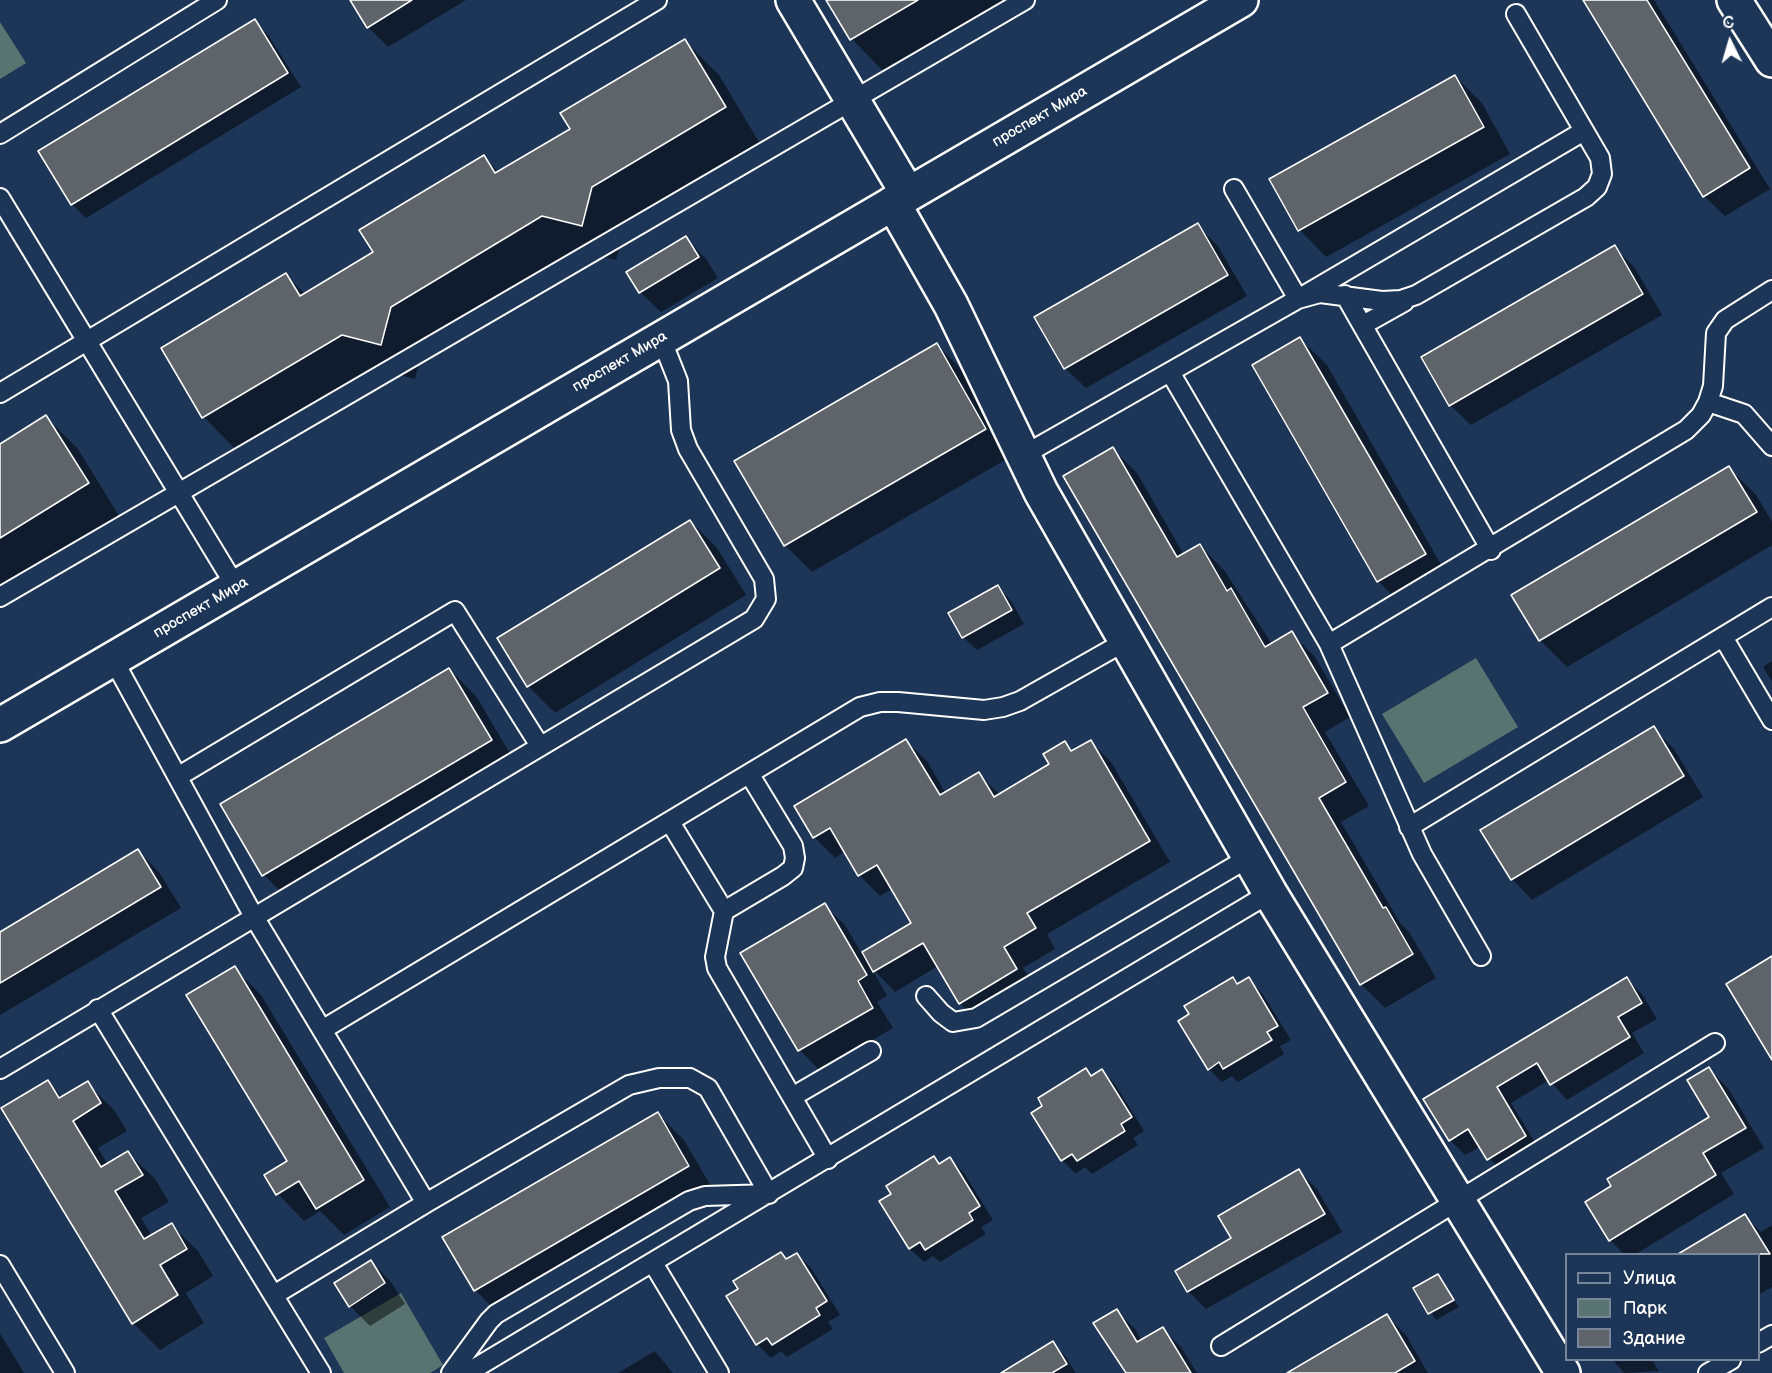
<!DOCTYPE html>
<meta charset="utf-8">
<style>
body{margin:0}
#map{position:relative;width:1772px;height:1373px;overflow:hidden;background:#1d3557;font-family:"Balsamiq Sans",sans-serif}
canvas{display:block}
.legend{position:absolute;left:1565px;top:1253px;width:195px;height:108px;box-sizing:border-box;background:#1d3557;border:2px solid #77869a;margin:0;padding:8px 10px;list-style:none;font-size:18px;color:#fff}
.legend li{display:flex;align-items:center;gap:12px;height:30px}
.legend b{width:30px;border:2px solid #77869a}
.north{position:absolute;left:1700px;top:12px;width:60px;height:60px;-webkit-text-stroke:4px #1d3557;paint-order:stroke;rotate:355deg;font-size:16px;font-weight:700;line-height:24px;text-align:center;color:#fff}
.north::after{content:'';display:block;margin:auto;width:21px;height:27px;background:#fff;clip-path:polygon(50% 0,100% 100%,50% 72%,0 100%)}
</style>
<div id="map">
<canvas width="1772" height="1373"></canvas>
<ul class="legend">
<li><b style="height:8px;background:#1d3557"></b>Улица</li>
<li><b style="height:16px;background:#587370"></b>Парк</li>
<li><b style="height:16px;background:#5f646a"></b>Здание</li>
</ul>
<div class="north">С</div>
</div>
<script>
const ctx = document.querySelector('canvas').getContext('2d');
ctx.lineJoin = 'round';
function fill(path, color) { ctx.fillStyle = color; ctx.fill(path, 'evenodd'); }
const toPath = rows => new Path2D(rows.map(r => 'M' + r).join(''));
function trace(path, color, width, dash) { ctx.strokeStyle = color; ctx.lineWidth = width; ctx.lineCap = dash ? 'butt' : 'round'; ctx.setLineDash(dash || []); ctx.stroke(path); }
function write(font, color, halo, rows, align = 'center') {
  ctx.font = font + ' "Balsamiq Sans",sans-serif'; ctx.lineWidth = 4.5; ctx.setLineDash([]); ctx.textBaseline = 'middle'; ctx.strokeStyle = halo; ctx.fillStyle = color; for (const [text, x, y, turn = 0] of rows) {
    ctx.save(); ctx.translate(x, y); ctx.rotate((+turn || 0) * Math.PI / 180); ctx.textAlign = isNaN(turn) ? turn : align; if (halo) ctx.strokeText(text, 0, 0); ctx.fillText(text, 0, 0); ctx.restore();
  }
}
fill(toPath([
 [0,22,26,63,0,79],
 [1476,658,1518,727,1424,783,1382,714],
 [401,1293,443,1365,430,1373,344,1373,324,1338]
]), '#587370');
fill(toPath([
 [351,0,466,0,388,47,368,27],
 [828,0,1005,0,884,72,852,39],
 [1590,0,1654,0,1770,189,1725,216,1704,196],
 [255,21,268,35,301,87,86,218,72,204,40,152],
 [685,41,719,75,759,142,626,221,616,260,577,250,425,341,415,379,377,369,238,452,204,417,163,349,286,275,305,294,375,253,484,157,499,173,572,129],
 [1455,76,1482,103,1510,154,1326,257,1300,230,1271,180],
 [1197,225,1218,246,1247,296,1086,388,1065,368],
 [686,238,706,259,718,278,661,312,640,292],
 [1614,247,1635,268,1662,315,1471,425,1450,405],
 [1300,339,1327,365,1451,582,1405,608,1378,581],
 [937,345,964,372,1012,456,812,572,785,545],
 [46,417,78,449,119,516,0,590,0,445],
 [1113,449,1137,473,1184,555,1200,546,1224,570,1272,644,1291,633,1315,657,1350,717,1325,732,1369,806,1341,822,1400,923,1409,932,1436,978,1385,1008,1361,984],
 [1729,468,1756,495,1772,522,1772,545,1567,667,1540,640],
 [690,521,717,548,746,595,555,713,528,686],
 [998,587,1011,601,1024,624,977,650,963,637],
 [1772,661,1772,682,1763,667],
 [449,669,476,696,518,767,291,902,264,875],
 [1653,728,1674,749,1703,797,1532,900,1512,879],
 [906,741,927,761,946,794,979,774,1000,795,1051,765,1065,743,1074,752,1091,742,1111,762,1170,862,1047,934,1055,949,1023,968,1037,990,980,1023,960,1003,938,966,895,992,871,967,887,996,877,1002,893,1028,820,1071,800,1050,742,953,824,905,845,925,862,954,913,924,892,889,880,896,859,875,845,851,835,858,814,837],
 [138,851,159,872,181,908,0,1015,0,934],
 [234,968,261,995,390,1207,344,1235,320,1211,304,1221,278,1194,289,1161],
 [1232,979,1239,985,1248,979,1262,993,1291,1040,1280,1046,1284,1054,1238,1082,1232,1076,1222,1082,1209,1069,1191,1014],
 [1626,979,1642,994,1657,1019,1632,1033,1644,1053,1567,1100,1549,1080,1511,1103,1541,1152,1503,1174,1480,1147,1465,1155,1450,1140,1425,1100],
 [1709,1069,1728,1088,1764,1148,1721,1173,1734,1194,1636,1254,1624,1254,1610,1240,1711,1117],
 [1086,1070,1093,1076,1102,1070,1115,1084,1144,1131,1133,1138,1138,1145,1092,1174,1085,1167,1076,1174,1062,1160],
 [48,1082,63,1098,87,1083,114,1110,127,1131,98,1148,108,1165,128,1153,155,1179,169,1202,141,1218,152,1236,171,1225,198,1251,213,1276,186,1293,204,1323,160,1350,133,1323],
 [657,1113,684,1140,715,1193,502,1317,475,1290],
 [934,1158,941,1165,950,1159,964,1173,993,1220,981,1227,986,1234,940,1262,933,1256,924,1262,910,1249,881,1202],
 [1299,1171,1317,1189,1342,1232,1206,1309,1188,1291,1233,1238],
 [1745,1216,1761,1232,1772,1225,1772,1287,1758,1295,1758,1254,1681,1254],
 [781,1254,787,1260,797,1254,811,1268,840,1315,828,1322,833,1329,787,1357,781,1351,771,1358,757,1344,740,1290],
 [371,1262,391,1282,405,1304,370,1326,350,1306],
 [1438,1276,1459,1307,1436,1320,1415,1289],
 [1117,1311,1135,1329,1142,1341,1163,1329,1181,1347,1197,1373,1128,1373],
 [1387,1316,1406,1335,1428,1373,1290,1373],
 [0,1333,24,1373,0,1373],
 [1053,1343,1065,1356,1076,1373,1006,1373],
 [655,1351,673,1373,618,1373],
 [1613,1360,1652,1360,1659,1371,1624,1373]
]), '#0007');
const building = toPath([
 [350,0,412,0,367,28,350,0],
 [826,0,918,0,850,40,826,0],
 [1583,0,1647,0,1750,168,1703,197,1583,0],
 [255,19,288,73,71,205,38,151,255,19],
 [685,39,726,107,592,187,582,226,542,216,391,307,381,345,342,335,202,418,161,348,286,273,300,296,373,252,359,230,484,155,495,173,570,129,560,113,685,39],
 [1455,75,1484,127,1298,231,1269,179,1455,75],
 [1198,223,1228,275,1064,369,1034,317,1198,223],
 [686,236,699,257,639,293,626,272,686,236],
 [1615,245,1643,294,1449,406,1421,357,1615,245],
 [1300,337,1426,554,1377,582,1252,365,1300,337],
 [937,343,986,429,784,546,734,461,937,343],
 [46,415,89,483,0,538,0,444,46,415],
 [1113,447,1177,557,1200,544,1227,591,1231,588,1265,647,1292,631,1328,693,1303,707,1346,782,1319,798,1383,908,1386,907,1413,954,1360,985,1063,476,1113,447],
 [1729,466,1757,512,1539,641,1511,595,1729,466],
 [690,520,720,568,527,687,497,638,690,520],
 [998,585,1012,610,962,638,948,613,998,585],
 [449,668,492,740,262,876,220,804,449,668],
 [1654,726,1684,776,1511,880,1480,830,1654,726],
 [906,739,940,795,979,772,994,797,1049,764,1043,754,1065,741,1071,751,1091,740,1150,841,1027,913,1036,928,1004,947,1017,969,959,1004,923,943,873,972,862,952,911,923,877,865,858,876,830,828,813,838,794,806,906,739],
 [138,849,161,887,0,983,0,932,138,849],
 [825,903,867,975,858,981,873,1008,798,1051,740,953,825,903],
 [1772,956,1772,1060,1726,984,1772,956],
 [235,966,364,1180,316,1209,299,1181,276,1195,264,1175,287,1161,186,995,235,966],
 [1233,977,1237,984,1249,977,1278,1026,1267,1032,1272,1040,1223,1069,1219,1062,1208,1070,1178,1021,1189,1014,1184,1006,1233,977],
 [1627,977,1642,1003,1618,1017,1630,1037,1550,1085,1537,1063,1497,1087,1526,1136,1487,1160,1468,1129,1449,1141,1423,1099,1627,977],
 [1709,1067,1746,1128,1703,1153,1716,1175,1609,1241,1585,1202,1611,1186,1607,1179,1709,1117,1687,1080,1709,1067],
 [1086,1068,1091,1076,1102,1069,1132,1117,1121,1124,1125,1131,1077,1161,1072,1154,1061,1161,1031,1113,1042,1106,1038,1098,1086,1068],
 [48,1080,59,1098,88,1081,101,1103,73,1121,101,1167,128,1151,143,1175,115,1191,144,1239,172,1223,187,1249,160,1265,178,1295,132,1324,1,1108,48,1080],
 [658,1112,689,1166,474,1291,442,1237,658,1112],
 [934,1156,939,1164,950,1157,980,1206,969,1213,973,1220,925,1250,920,1242,909,1249,879,1201,891,1194,886,1186,934,1156],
 [1299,1169,1325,1214,1187,1292,1175,1271,1231,1238,1218,1216,1299,1169],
 [1745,1214,1770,1254,1678,1254,1745,1214],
 [781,1252,786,1259,797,1253,827,1301,816,1308,820,1315,772,1345,767,1338,756,1345,726,1296,738,1289,733,1281,781,1252],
 [371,1260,385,1283,349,1307,334,1283,371,1260],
 [1438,1274,1454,1300,1428,1314,1413,1288,1438,1274],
 [1117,1309,1137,1342,1163,1327,1191,1373,1126,1373,1093,1323,1117,1309],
 [1387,1314,1415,1361,1395,1373,1287,1373,1387,1314],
 [1053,1341,1067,1364,1052,1373,1001,1373,1053,1341]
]);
fill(building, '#5f646a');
trace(building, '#fff', 1.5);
const lane = toPath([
 [0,134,217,0],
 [1234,189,1298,299,1584,131],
 [0,198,236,587],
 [1345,295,1491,550],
 [1363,325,1404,302],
 [1170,372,1329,644,1422,854,1481,956],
 [0,393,657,0],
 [1708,402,1744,414,1772,446],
 [1022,456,1298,299,1320,293,1382,301,1401,300,1416,295,1586,197,1597,187,1602,174,1600,158,1516,14],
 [0,597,1025,0],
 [1723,637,1772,720],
 [1329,644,1686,430,1701,415,1708,402,1713,386,1716,333,1725,320,1772,290],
 [113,659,253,915,426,1203,274,1295],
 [179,776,455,611,540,746],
 [670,822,724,911,715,957,717,968,828,1159],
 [1409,827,1772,607],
 [724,911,783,876,793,868,795,858,793,846,750,775],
 [926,996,941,1013,953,1022,976,1018,1250,857],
 [98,1009,321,1373],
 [322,1030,860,707,880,702,898,702,984,710,1003,707,1020,701,1126,641],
 [0,1069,754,619,766,599,764,579,688,449,681,430,678,381,661,338],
 [792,1097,871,1051],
 [426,1203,629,1085,659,1078,690,1078,708,1088,769,1194,705,1196,689,1201,496,1314,489,1321,451,1373],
 [653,1263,719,1373],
 [0,1265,65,1373],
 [1758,1343,1772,1335],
 [1221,1346,1715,1043],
 [467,1373,1270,893],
 [1708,1373,1731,1360]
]);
const street = toPath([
 [793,0,908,194],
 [1734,0,1772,60],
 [893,203,951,305,1041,492,1270,893,1563,1373]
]);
const secondary = toPath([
 [0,725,1241,0]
]);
trace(lane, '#fff', 22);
trace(street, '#fff', 38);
trace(secondary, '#fff', 38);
trace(lane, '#1d3557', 18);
trace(street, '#1d3557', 33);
trace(secondary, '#1d3557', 33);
write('15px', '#fff', '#1d3557', [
 ["проспект Мира",1040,117,-30],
 ["проспект Мира",620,362,-30],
 ["проспект Мира",201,608,-30]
]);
</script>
